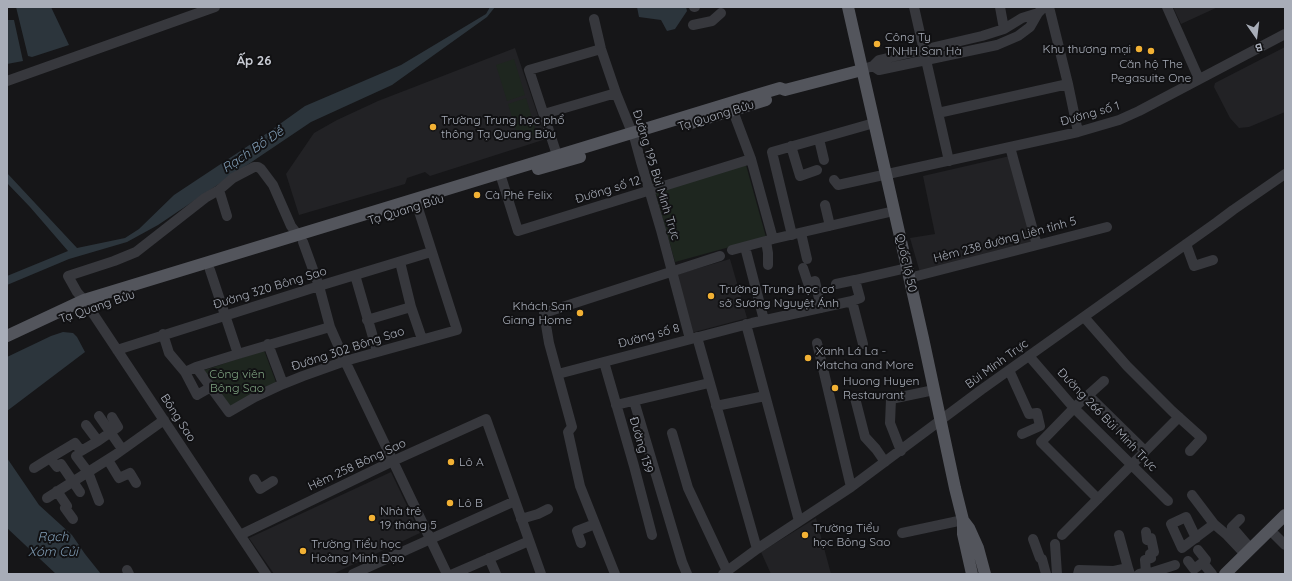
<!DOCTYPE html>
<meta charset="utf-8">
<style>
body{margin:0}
#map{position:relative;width:1292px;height:581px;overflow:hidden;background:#161618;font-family:Quicksand,sans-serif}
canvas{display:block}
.frame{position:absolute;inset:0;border:8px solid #a8adb8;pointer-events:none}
.north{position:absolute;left:1236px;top:16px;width:40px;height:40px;-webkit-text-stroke:3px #111113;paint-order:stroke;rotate:166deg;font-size:11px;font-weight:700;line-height:16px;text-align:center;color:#a8adb8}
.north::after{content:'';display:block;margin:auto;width:14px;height:18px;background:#a8adb8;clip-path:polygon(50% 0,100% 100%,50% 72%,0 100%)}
</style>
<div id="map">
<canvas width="1292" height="581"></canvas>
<div class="frame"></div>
<div class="north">B</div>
</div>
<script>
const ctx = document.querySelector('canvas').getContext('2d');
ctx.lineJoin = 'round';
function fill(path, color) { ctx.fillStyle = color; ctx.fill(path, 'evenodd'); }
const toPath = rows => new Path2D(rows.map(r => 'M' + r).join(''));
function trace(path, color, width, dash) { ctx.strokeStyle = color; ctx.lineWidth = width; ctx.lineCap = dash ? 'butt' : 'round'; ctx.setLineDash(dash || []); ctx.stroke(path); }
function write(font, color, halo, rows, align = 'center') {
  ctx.font = font + ' Quicksand,sans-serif'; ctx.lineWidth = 4; ctx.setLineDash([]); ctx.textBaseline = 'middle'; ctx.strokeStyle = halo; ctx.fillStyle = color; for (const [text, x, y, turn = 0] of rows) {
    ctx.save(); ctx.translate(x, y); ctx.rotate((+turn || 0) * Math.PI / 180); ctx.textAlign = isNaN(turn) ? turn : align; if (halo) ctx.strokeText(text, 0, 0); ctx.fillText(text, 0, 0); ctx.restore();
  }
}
fill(toPath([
 [1173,7,1218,7,1181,24],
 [1285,47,1285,112,1249,127,1239,128,1230,118,1214,87,1215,83],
 [515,48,546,139,430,176,425,172,407,178,405,184,299,215,286,174,314,133,337,120,378,101],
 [1010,156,1033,245,921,276,910,238,935,234,923,176],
 [730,259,747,318,691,333,675,275],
 [391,472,420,533,354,564,333,574,274,574,249,538],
 [816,518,831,574,771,574,761,552]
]), '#222225');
fill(toPath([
 [514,59,525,95,507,101,496,65],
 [526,98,537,134,519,140,508,104],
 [746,165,766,237,675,262,655,191],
 [264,350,277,385,229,409,202,371]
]), '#1e261f');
fill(toPath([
 [16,7,51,7,69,45,32,57,28,56],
 [490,7,495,7,487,17,392,85,311,122,158,225,127,242,69,259,7,285,7,276,68,251,30,207,7,183,7,173,77,248,125,238,139,229,174,195,263,136,305,106,401,65,486,14],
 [637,7,686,7,687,11,675,29,667,31,661,20,639,17],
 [7,20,14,20,23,61,7,64],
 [63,332,73,333,77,337,85,352,7,411,7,357,51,336],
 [7,458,39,505,72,535,85,554,101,574,56,574,7,528]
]), '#2c353c');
trace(toPath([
 [694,7,695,7],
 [914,7,949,161],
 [1000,7,1004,29],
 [1049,7,1068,84,1078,132],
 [1167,7,1199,79],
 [594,19,601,49,616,93,635,140,641,162,661,230,690,339],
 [693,25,712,21,721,13],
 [873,66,879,70,997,45,1018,36,1030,27,1038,13,1044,7],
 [867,68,873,66,879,60,982,36,1004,29,1022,18,1038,13],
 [7,81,215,7],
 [733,111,751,159,773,239],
 [938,113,1068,84],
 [544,114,616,93],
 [819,139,824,160],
 [791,146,800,176,817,170],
 [1010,147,1037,245],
 [557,155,529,70,601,49],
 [502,180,518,231,751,159],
 [834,180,838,185,1078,132,1119,120,1139,111,1285,34],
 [219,190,227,216],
 [825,205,830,226],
 [801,233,807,259],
 [792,235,772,152,874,123],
 [766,241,768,253,768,265],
 [303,242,319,286,330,327,345,361,447,574],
 [1186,244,1194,266,1213,260],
 [745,247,764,320],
 [732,250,773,239,894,211],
 [400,262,411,307,422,339],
 [803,268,808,283,815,281,821,308],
 [210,270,238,354],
 [355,275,377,351],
 [909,278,1107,227],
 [836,284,855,280],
 [852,301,863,344],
 [1084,317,1127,366,1172,411,1202,438,1190,451],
 [367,320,411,307],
 [746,324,799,521],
 [163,334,169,353,185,372,197,395,211,387],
 [697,337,757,549],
 [817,343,851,487],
 [268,344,283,384],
 [117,350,319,286,431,252],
 [1029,356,1074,408,1168,501],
 [604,362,634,466,652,535],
 [196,367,229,412,255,397,283,384,303,376,345,361,457,330,415,199],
 [1009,370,1029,414,1037,413,1040,426,1022,434],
 [185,372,196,367,238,354,330,327],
 [558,374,752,323,852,301,860,298,855,280,907,268],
 [1088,395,1145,451],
 [855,398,865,437,876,449,885,462],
 [634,401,682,562,687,574],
 [616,405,709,383],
 [716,406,765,396],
 [99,416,122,449],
 [86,425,98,441,118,427,112,417],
 [672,433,688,488,727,571],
 [901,451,890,423,891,399,934,390],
 [76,456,88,472,99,501],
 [108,460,119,478,130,473,136,483],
 [34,468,50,458],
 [254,479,260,489,273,481],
 [57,491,67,506,65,508,73,519],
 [80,492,61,464,57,467,50,458,75,443,81,451,98,441],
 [1192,495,1214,524,1227,535,1245,554],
 [47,498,115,455,164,420],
 [1098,499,1041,442,1076,406,1104,381],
 [521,519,538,514,548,509],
 [1240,519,1232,527,1251,549],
 [1270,530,1285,545],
 [902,533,963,520],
 [240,535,393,461,486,419,541,574],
 [1062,535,1179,417],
 [1119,535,1128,568],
 [1196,538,1186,517,1171,524,1182,548,1214,524],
 [1033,539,1040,558,1042,559,1046,574],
 [581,543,577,531,595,524],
 [1055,544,1057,574],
 [489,558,496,574],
 [1188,561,1194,569,1206,560,1198,550],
 [1203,563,1212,574],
 [127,570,129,574],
 [1146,572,1145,560,1151,558,1150,554,1154,552,1151,538,1147,540,1146,532],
 [266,574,84,300,77,292,68,276,114,261,136,252,205,198,219,190,233,178,254,167,258,167,261,169,273,185,291,226,298,235],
 [353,574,515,501],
 [453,574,529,541],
 [615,574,580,486,568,432,572,427,549,343,544,313,720,256],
 [723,574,757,549,851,487,981,390,1217,222,1233,210,1285,174],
 [1078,574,1079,570,1114,571,1128,568,1130,574],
 [1139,574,1146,572,1150,573,1175,565]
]), '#37383d', 10);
trace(toPath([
 [848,7,923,338,955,488,963,520,969,528,978,548,985,574],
 [691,123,766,100],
 [538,169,580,157],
 [7,336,84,300,743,99,780,88,785,90,862,70],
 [963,521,963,534,972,574],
 [1225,574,1285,515]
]), '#53555c', 12);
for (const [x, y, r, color] of [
 [877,44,4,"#f2b134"],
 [1139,49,4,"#f2b134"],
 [1151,51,4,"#f2b134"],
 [433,127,4,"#f2b134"],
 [477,195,4,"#f2b134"],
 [711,296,4,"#f2b134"],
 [580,313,4,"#f2b134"],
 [808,358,4,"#f2b134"],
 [835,388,4,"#f2b134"],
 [451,462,4,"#f2b134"],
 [450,503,4,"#f2b134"],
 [372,518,4,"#f2b134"],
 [805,535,4,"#f2b134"],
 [303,551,4,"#f2b134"]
]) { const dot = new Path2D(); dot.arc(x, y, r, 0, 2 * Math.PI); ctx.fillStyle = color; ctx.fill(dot); trace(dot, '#111113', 1.5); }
write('12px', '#a8adb8', '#111113', [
 ["Công Ty",885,37],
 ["TNHH San Hà",885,51],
 ["Khu thương mại",1131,49,"right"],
 ["Căn hộ The",1151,64,"center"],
 ["Pegasuite One",1151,78,"center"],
 ["Trường Trung học phổ",441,120],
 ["thông Tạ Quang Bửu",441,134],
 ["Cà Phê Felix",485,195],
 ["Trường Trung học cơ",719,289],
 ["sở Sương Nguyệt Ánh",719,303],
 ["Khách Sạn",572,306,"right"],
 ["Giang Home",572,320,"right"],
 ["Xanh Lá La -",816,351],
 ["Matcha and More",816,365],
 ["Huong Huyen",843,381],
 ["Restaurant",843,395],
 ["Lô A",459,462],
 ["Lô B",458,503],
 ["Nhà trẻ",380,511],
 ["19 tháng 5",380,525],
 ["Trường Tiểu",813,528],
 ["học Bông Sao",813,542],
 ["Trường Tiểu học",311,544],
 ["Hoàng Minh Đạo",311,558]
], 'left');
write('12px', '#a8adb8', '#111113', [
 ["Đường số 1",1090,114,-16],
 ["Tạ Quang Bửu",716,116,-17],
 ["Đường 195 Bùi Minh Trực",656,175,73],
 ["Đường số 12",608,190,-17],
 ["Tạ Quang Bửu",406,210,-17],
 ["Hẻm 238 đường Liên tỉnh 5",1005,240,-15],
 ["Quốc lộ 50",906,263,77],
 ["Đường 320 Bông Sao",270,288,-17],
 ["Tạ Quang Bửu",97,307,-19],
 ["Đường số 8",649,336,-15],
 ["Đường 302 Bông Sao",348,349,-18],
 ["Bùi Minh Trực",997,364,-36],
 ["Bông Sao",178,418,57],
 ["Đường 266 Bùi Minh Trực",1107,420,46],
 ["Đường 139",641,445,74],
 ["Hẻm 258 Bông Sao",357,465,-25]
]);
write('12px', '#7fa381', '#111113', [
 ["Công viên",237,374],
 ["Bông Sao",237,388]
]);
write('bold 13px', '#c9ccd4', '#111113', [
 ["Ấp 26",254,61]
]);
write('italic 13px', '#7f9bb3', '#111113', [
 ["Rạch Bồ Đề",253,150,-34],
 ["Rạch",53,537],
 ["Xóm Củi",53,552]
]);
</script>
